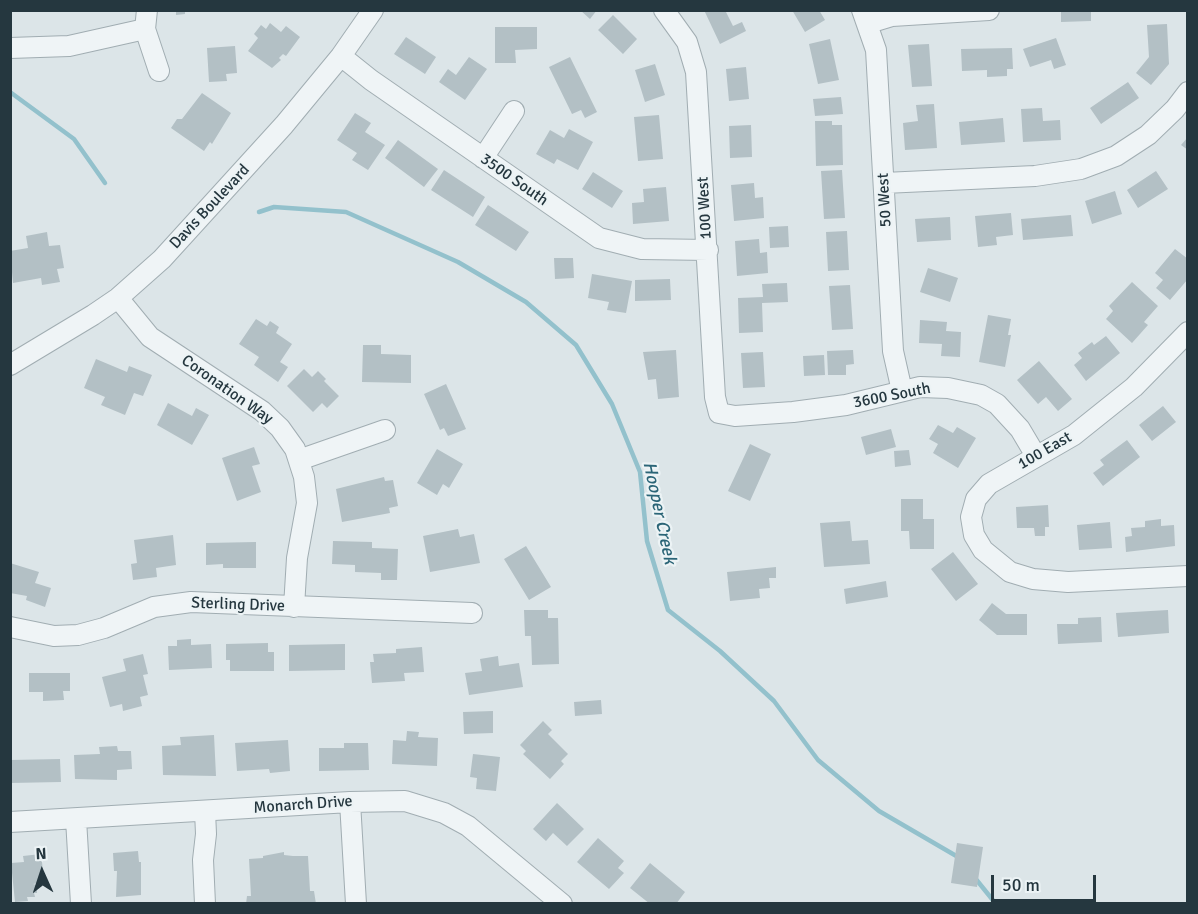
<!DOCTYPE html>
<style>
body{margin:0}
#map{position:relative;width:1198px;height:914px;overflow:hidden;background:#dce5e8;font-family:Signika,sans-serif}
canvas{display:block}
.frame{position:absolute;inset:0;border:12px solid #25373f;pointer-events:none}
.north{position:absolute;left:12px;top:842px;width:60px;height:60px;-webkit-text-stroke:4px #ecf3f5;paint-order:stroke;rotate:357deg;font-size:16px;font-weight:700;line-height:24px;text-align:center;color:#25373f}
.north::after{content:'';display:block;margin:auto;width:21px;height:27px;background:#25373f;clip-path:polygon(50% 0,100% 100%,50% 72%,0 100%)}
.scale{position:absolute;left:991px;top:875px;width:105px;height:27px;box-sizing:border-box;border:3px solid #25373f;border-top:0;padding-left:8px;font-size:18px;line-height:21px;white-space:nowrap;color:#25373f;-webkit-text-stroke:4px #ecf3f5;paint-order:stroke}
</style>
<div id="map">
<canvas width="1198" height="914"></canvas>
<div class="frame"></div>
<div class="north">N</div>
<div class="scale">50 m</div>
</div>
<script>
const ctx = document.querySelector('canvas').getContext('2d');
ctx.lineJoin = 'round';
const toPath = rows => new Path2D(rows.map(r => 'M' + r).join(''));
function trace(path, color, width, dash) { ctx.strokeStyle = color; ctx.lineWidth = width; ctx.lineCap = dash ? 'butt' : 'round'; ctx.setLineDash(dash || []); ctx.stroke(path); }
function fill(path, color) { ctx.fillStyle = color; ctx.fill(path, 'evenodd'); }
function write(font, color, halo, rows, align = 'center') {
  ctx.font = font + ' Signika,sans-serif'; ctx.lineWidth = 4.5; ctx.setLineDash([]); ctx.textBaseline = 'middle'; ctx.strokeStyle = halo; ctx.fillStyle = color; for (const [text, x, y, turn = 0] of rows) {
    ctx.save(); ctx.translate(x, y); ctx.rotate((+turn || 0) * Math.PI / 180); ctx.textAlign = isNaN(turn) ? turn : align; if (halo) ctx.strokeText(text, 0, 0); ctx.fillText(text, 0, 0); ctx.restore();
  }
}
trace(toPath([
 [10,92,74,139,105,183],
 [259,212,274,207,346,212,458,262,526,302,576,345,612,404,640,472,647,541,668,610,720,651,774,701,818,760,879,811,958,857],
 [975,878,996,904]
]), '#93c1cc', 4.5);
fill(toPath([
 [176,10,185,10,185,14,176,15],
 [580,10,597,10,590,19],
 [704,10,725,10,733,26,742,22,746,31,720,44],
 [792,10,819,10,825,20,805,32],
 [1061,10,1091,10,1091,21,1061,22],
 [613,15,637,39,623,54,598,30],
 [270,23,281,32,286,26,300,37,286,56,283,54,279,58,281,60,272,68,248,51,258,38,254,34,261,25,266,29],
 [1167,24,1169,64,1151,85,1136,73,1149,57,1147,25],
 [495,27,537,27,537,49,515,50,516,63,495,63],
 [406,37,436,57,425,74,394,54],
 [1056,38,1066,65,1054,69,1051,60,1030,67,1023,49],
 [830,39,839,80,818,84,809,44],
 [929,44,932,86,912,87,908,45],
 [235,46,237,73,226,74,227,81,209,82,207,48],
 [1012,48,1013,69,1007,69,1007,76,987,77,987,70,962,71,961,49],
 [469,57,487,69,465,100,439,82,448,69,456,75],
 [570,57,597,112,585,118,581,110,572,114,549,67],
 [655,64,665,95,645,102,635,70],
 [746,67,749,99,729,101,726,69],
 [1128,82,1139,98,1101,124,1090,108],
 [202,93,231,113,212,144,210,142,204,151,171,128,177,119,182,119],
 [841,97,843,114,815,116,813,99],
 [934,104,937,148,905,150,903,123,918,121,916,105],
 [1042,108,1043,121,1060,120,1061,140,1023,142,1021,109],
 [355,113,371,123,365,132,385,145,368,170,352,160,357,153,337,140],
 [659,115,663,159,638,161,634,117],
 [1003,118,1005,142,961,145,959,122],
 [815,121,832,121,832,125,842,125,843,165,816,166],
 [751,125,752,157,730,158,729,126],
 [569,129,593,142,578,170,557,159,554,164,536,154,550,130,564,138],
 [1188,137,1188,150,1181,145],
 [398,140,438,169,424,187,385,158],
 [444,170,485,197,473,217,431,190],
 [842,170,845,218,824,219,821,171],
 [1156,171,1168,189,1138,208,1127,190],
 [593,172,623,191,612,208,582,189],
 [754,183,755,198,763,197,764,218,734,221,731,185],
 [666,187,669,221,633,224,632,203,644,202,643,189],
 [1115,191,1122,214,1092,224,1085,201],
 [488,205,529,232,516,251,475,225],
 [1011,213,1013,235,996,237,997,245,978,247,975,216],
 [1071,215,1073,236,1023,240,1021,219],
 [950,217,951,240,917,242,915,219],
 [788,226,789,247,770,248,769,227],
 [847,231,849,270,828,271,826,232],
 [47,232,49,246,60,245,64,268,57,269,60,282,42,285,41,278,13,283,10,251,28,248,26,236],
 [759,239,760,253,767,252,768,273,737,276,735,241],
 [1175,249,1188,259,1188,279,1170,300,1156,288,1163,280,1155,273],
 [554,258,573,258,574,278,555,279],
 [928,268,958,278,950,302,920,292],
 [592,274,632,281,626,313,607,310,609,302,588,298],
 [670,279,671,300,635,301,635,280],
 [1132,282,1158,306,1144,322,1148,325,1132,343,1106,319,1113,311,1109,306],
 [787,283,788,302,762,303,763,332,739,333,738,298,763,297,762,284],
 [850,285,853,329,832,330,829,286],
 [988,315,1011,319,1008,335,1011,335,1005,367,979,362],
 [256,319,267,326,270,321,279,327,276,333,292,344,280,362,288,367,278,382,254,365,259,357,239,344],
 [920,320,947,322,946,331,961,332,960,357,941,356,942,344,919,343],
 [1106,336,1120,353,1086,381,1074,365,1082,358,1078,353,1092,342,1094,345],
 [363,345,381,345,381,354,411,355,411,383,362,382],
 [676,350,679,397,658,399,656,379,648,380,643,352],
 [853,350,854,364,846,365,846,375,828,375,827,351],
 [763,352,765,387,743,388,741,353],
 [824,355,825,375,804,376,803,356],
 [96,359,127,372,129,366,152,375,143,396,134,393,125,415,101,405,105,397,84,388],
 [1039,361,1072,399,1058,411,1046,397,1038,404,1017,380],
 [304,369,312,377,318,371,326,379,324,381,339,396,327,408,322,403,313,412,287,386],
 [446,384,466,429,448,436,444,428,440,430,424,394],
 [168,403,192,416,196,408,209,415,192,445,157,425],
 [1163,406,1176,422,1152,441,1139,425],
 [938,425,953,433,957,427,976,438,958,468,933,453,938,444,929,439],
 [891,429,896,447,866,455,861,437],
 [1127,440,1140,457,1103,486,1093,473,1104,465,1100,460],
 [750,444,771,454,750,501,728,491],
 [254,447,260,464,252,466,261,492,237,501,222,458],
 [437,449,463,464,449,488,443,484,437,495,417,483],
 [909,450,911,465,895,467,894,451],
 [384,477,385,481,393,480,398,506,389,508,390,513,342,522,336,489],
 [901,499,923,499,923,519,934,519,934,549,910,549,909,531,901,531],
 [1048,505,1049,527,1045,527,1045,536,1035,536,1034,528,1017,528,1016,507],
 [1161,519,1161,526,1174,525,1175,546,1126,552,1125,537,1132,536,1131,528,1145,527,1145,521],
 [850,521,852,541,868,540,870,564,824,567,820,523],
 [1110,522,1112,548,1079,550,1077,525],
 [458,529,460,537,474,534,480,563,430,572,423,536],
 [173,535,176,565,156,568,157,577,133,580,131,564,137,563,134,540],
 [333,541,372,542,372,548,398,549,397,580,381,580,381,573,355,572,355,565,332,564],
 [256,542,256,568,223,568,223,564,206,565,206,543],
 [526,546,551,587,529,600,504,559],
 [953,552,978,584,956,601,931,569],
 [10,563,39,572,35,583,51,588,45,607,26,600,27,596,10,593],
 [776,567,776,578,769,578,770,588,759,589,760,598,730,601,727,572],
 [886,581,888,597,846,604,844,589],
 [992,603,1006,614,1027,614,1027,635,997,635,979,620],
 [524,610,548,610,548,618,558,618,559,664,532,665,531,636,525,636],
 [1168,610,1169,633,1118,637,1116,613],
 [1101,617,1102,642,1058,644,1057,624,1078,624,1078,618],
 [191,639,191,645,211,644,212,668,169,670,168,646,177,646,177,640],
 [268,643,268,652,274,652,274,671,230,671,230,660,226,660,226,644],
 [345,644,345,670,289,671,289,645],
 [422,647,424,672,404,673,405,681,372,683,370,662,374,662,373,654,396,653,396,649],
 [143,654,148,674,143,675,148,695,140,697,142,706,123,711,122,704,110,707,102,677,126,671,123,659],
 [498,656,499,666,519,663,523,687,469,695,465,673,482,671,480,659],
 [29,673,70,673,70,691,63,691,64,700,43,701,43,692,29,692],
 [601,700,602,714,575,716,574,702],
 [493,711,493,733,464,734,463,712],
 [543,721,552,730,548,734,568,754,561,761,564,764,550,779,523,754,526,751,520,745],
 [407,731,419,732,418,737,438,738,437,766,392,764,393,740,406,741],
 [214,735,216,776,163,775,162,746,181,745,180,737],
 [288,740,290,771,270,773,269,769,237,771,235,743],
 [344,743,368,743,369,770,319,771,319,748,344,748],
 [117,746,118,751,131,751,132,769,117,770,117,780,75,779,74,755,100,754,99,747],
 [473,754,500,757,496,791,476,789,477,778,470,777],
 [60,759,61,782,10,783,10,760],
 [557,803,584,829,567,846,553,833,546,841,533,829],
 [598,838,624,861,618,868,624,873,609,889,577,862],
 [957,843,983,847,977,887,951,883],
 [138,851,139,862,141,862,141,895,116,897,117,871,114,871,113,853],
 [284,852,284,855,293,856,308,856,310,891,314,891,316,904,246,904,247,896,251,896,249,859,263,858,263,856],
 [41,854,44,879,38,879,39,883,33,884,37,885,37,893,34,893,35,897,27,897,28,901,15,902,11,863,24,862,23,856],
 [650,863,685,892,676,904,650,904,630,888]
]), '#b3c0c5');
const minor = toPath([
 [147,10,145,29,159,71],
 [664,10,687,42,696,72,715,397,719,413,735,416,793,412,846,405,920,387,948,388,981,395,997,404,1020,429,1036,456],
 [862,10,876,50,893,351,902,391],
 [869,23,892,16,989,10],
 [10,48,69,46,145,29],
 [341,56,371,80,599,238,642,249,708,250],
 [483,158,514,111],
 [884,183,1035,176,1081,169,1116,156,1148,135,1175,109,1188,92],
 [118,298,150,337,262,411,280,428,295,449,304,477,307,503,297,558,294,607],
 [1188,332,1134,387,1074,435,989,484,976,499,971,517,974,535,983,550,1010,572,1033,579,1068,582,1188,576],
 [10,365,93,315,118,298,162,259,284,125,341,56,373,10],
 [299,460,385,430],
 [10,627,54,636,78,635,104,628,154,607,191,602,472,613],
 [350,802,356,904],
 [76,819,81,904],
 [10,822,350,802,405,801,444,813,468,826,562,904],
 [205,904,203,860,206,834,205,811]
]);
trace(minor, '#a1adb2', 22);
trace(minor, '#eff4f6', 20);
write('16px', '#25373f', '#ecf3f5', [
 ["3500 South",514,180,35],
 ["50 West",885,200,-93],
 ["Davis Boulevard",210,207,-47],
 ["100 West",705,208,-93],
 ["Coronation Way",227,390,35],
 ["3600 South",892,396,-11],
 ["100 East",1045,451,-30],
 ["Sterling Drive",238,605,2],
 ["Monarch Drive",303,805,-4]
]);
write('italic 18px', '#2b6577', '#ecf3f5', [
 ["Hooper Creek",659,513,78]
]);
</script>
